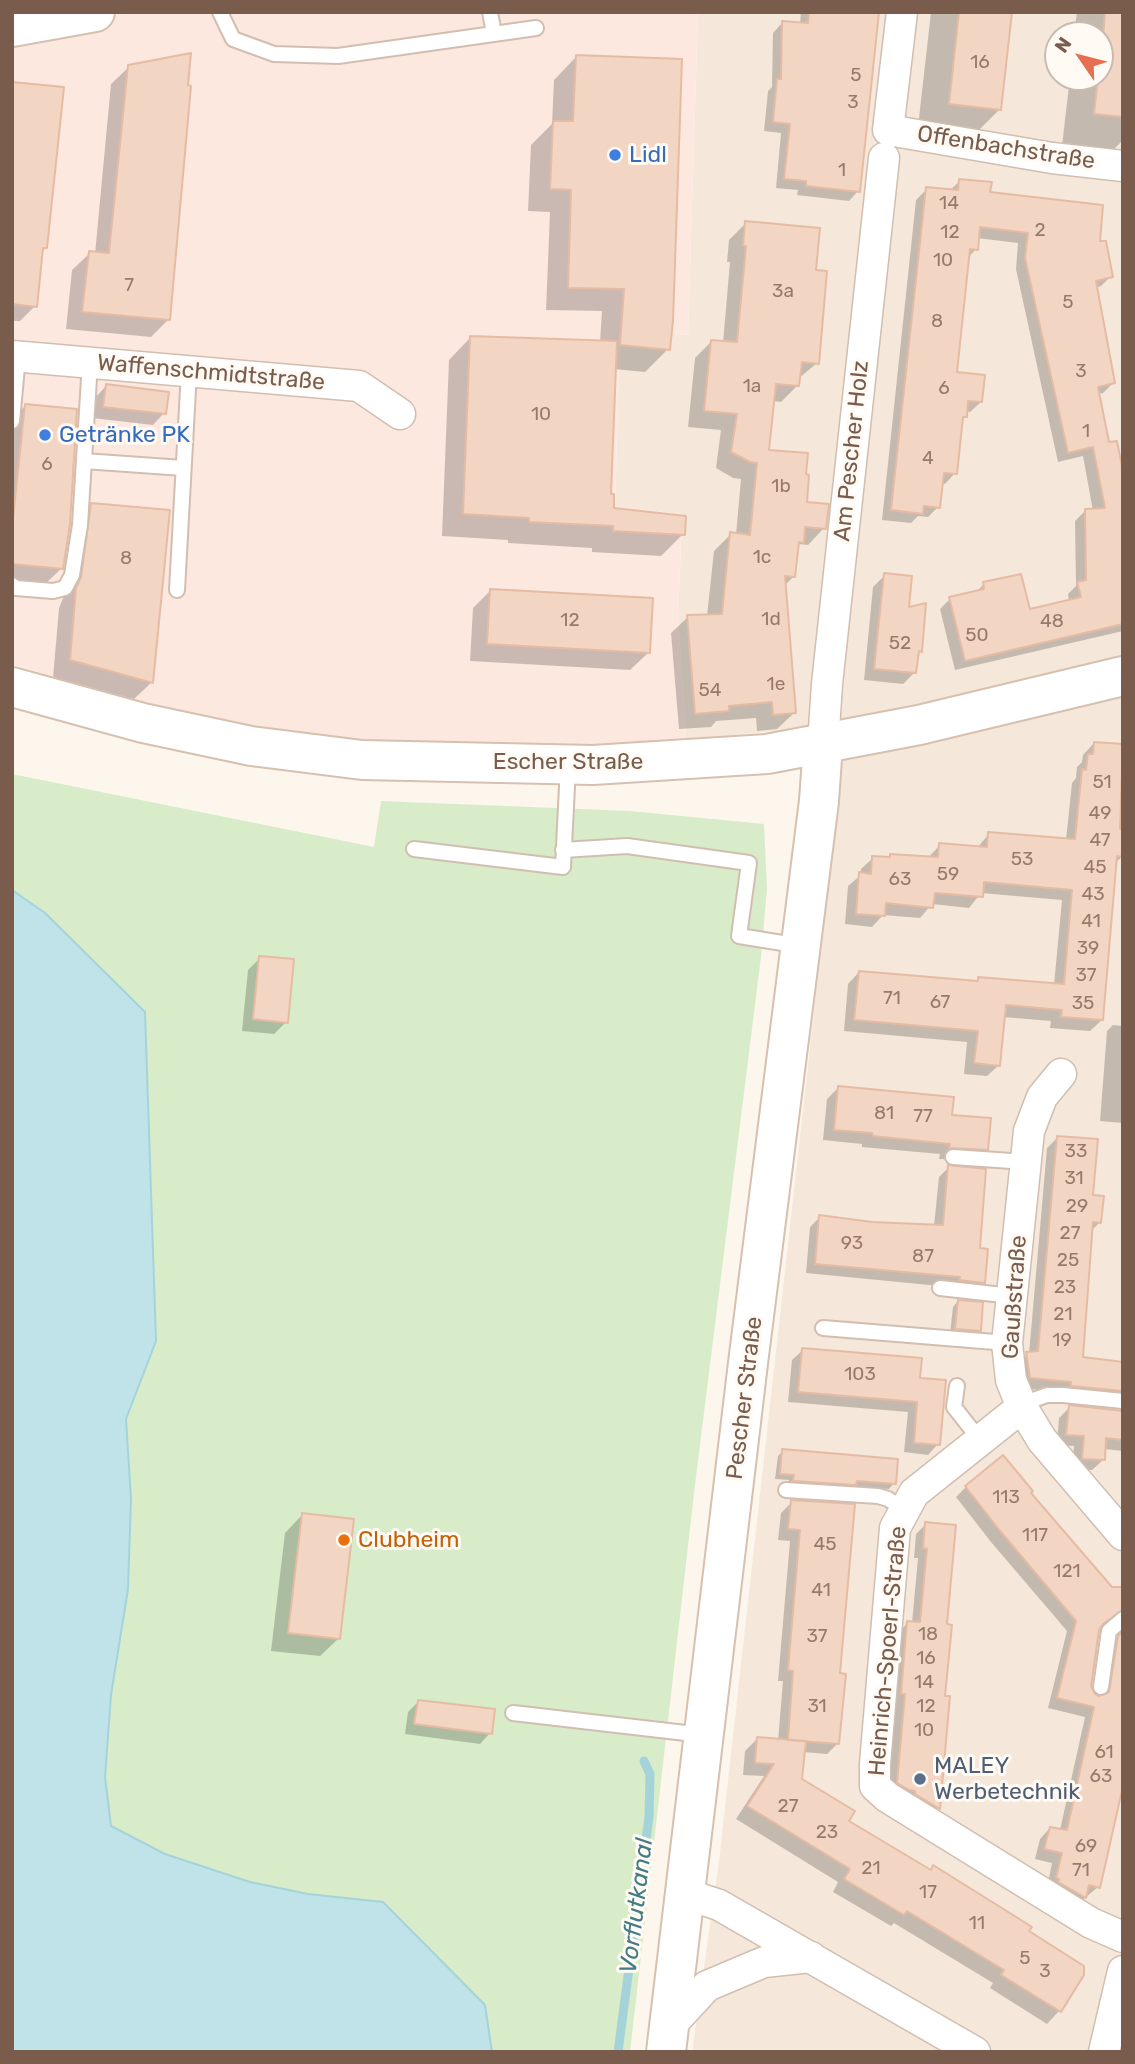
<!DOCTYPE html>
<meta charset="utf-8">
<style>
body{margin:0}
#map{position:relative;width:1135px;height:2064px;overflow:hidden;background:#fdf6ec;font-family:Rubik,sans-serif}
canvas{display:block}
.frame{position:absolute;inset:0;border:14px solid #7a5c4d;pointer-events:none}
.north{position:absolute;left:1044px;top:21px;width:70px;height:70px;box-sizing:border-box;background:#fffaf3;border:2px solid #cabbb1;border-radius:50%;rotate:305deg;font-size:19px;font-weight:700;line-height:28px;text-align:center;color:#7a5c4d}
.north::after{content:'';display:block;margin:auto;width:24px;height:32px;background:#e76f51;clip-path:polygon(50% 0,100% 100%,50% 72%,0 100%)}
</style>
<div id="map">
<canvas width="1135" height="2064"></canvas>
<div class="frame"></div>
<div class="north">N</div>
</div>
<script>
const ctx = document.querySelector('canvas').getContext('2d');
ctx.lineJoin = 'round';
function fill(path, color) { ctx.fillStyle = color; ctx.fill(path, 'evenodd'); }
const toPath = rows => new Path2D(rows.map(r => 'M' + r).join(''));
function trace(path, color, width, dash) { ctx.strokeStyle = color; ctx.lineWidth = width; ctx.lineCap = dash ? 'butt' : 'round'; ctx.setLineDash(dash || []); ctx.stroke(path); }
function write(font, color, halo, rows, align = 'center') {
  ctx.font = font + ' Rubik,sans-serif'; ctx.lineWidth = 6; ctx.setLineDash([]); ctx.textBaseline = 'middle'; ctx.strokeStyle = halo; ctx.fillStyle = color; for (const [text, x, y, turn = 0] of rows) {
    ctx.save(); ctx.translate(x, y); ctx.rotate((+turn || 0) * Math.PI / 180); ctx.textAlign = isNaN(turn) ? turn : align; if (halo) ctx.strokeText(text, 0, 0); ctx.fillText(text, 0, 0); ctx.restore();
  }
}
fill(toPath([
 [698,12,1123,12,1123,2052,692,2052,719,1861,846,725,686,739,678,617,682,515,615,507,620,330,688,335],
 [1058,35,1100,35,1100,77,1058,77]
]), '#f5e8da');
fill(toPath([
 [12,12,698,12,688,335,620,330,615,506,682,514,678,617,686,739,569,750,356,747,149,706,12,664]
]), '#fde8e0');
fill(toPath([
 [12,774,374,847,381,801,630,811,764,824,767,889,761,957,695,1485,630,2052,492,2052,485,2005,308,1894,250,1882,165,1854,111,1826,105,1777,111,1696,128,1589,131,1499,126,1419,156,1341,145,1012,45,913,12,890]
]), '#d8ecc9');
const water = toPath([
 [12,890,45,913,145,1012,156,1341,126,1419,131,1499,128,1589,111,1695,105,1777,111,1826,165,1854,250,1882,308,1894,383,1902,485,2005,492,2052,12,2052,12,890]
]);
fill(water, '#bfe3e8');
trace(water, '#a5d3da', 2);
fill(toPath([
 [801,12,878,12,858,191,849,201,797,195,798,190,776,188,781,133,764,131,768,91,772,87,773,33,782,23,800,24],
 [931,12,1010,12,999,110,967,142,917,136],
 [1077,12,1123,12,1123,140,1111,152,1062,146,1070,77,1100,77,1100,35,1074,35],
 [576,57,668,349,645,372,614,369,609,495,612,510,683,534,661,556,592,552,592,548,508,543,508,540,442,536,449,360,471,337,600,342,602,311,546,310,550,212,528,211,531,145,552,124,554,80],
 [129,67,168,320,151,337,66,329,72,270,90,253,95,254,111,84],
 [12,84,46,248,41,252,35,306,20,321,12,321],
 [960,181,1098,242,1111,276,1101,286,1095,288,1113,383,1103,393,1098,394,1108,444,1123,476,1123,631,955,670,940,609,950,599,975,593,984,584,1028,611,1069,602,1068,594,1076,586,1075,521,1085,511,1093,511,1083,456,1058,462,1016,269,1018,243,977,238,976,249,967,259,955,374,981,402,970,412,965,411,965,417,961,421,955,473,945,484,941,483,938,507,928,517,918,516,911,523,882,520,916,200,927,189,949,191],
 [746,223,814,272,817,363,798,379,798,385,781,402,773,401,767,451,824,528,808,545,799,544,797,547,794,576,784,586,794,713,777,729,757,731,756,718,716,721,711,727,679,729,671,633,688,617,707,616,714,551,731,534,736,535,741,479,733,478,716,468,721,430,688,427,695,358,712,341,723,343,730,262,727,262,729,240],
 [106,386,164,413,153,425,92,418,95,398],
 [26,405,62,568,45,584,12,581,12,419],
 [92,505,152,682,134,699,53,678,59,608,64,596,74,523],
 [885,575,907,609,920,651,917,655,915,672,903,684,864,680,873,587],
 [491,590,648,653,630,670,470,661,473,608],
 [1094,743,1123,746,1123,782,1118,831,1123,856,1115,863,1102,1020,1090,1031,1050,1028,1051,1021,1003,1017,999,1065,987,1076,964,1074,967,1042,844,1031,848,984,859,972,976,982,979,979,1054,985,1062,900,981,893,969,908,932,904,920,918,883,915,872,927,845,924,848,886,861,875,861,869,873,858,887,859,891,855,928,858,940,845,977,848,989,834,1066,840,1072,783,1076,778,1077,767,1082,762,1083,755],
 [260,958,286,1022,274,1034,242,1031,248,970],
 [1113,1025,1123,1026,1123,1123,1100,1121,1107,1031],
 [838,1088,950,1116,986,1149,975,1160,939,1159,940,1154,862,1147,862,1144,823,1140,827,1099],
 [1058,1137,1091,1196,1100,1222,1090,1232,1081,1359,1123,1363,1123,1451,1104,1449,1103,1460,1092,1470,1072,1469,1074,1446,1057,1445,1059,1418,1070,1407,1121,1412,1121,1407,1061,1392,1020,1388,1016,1364,1029,1354,1047,1148],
 [949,1167,978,1249,983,1283,973,1292,950,1287,806,1273,810,1227,820,1217,872,1224,934,1226,939,1177],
 [958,1301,979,1330,974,1336,950,1334,953,1307],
 [803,1350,918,1380,938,1444,928,1455,904,1452,908,1412,788,1402,792,1360],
 [783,1451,894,1483,889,1489,853,1486,849,1490,788,1486,789,1480,775,1479,778,1456],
 [966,1487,1029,1493,1099,1626,1090,1686,1093,1696,1101,1697,1108,1648,1116,1641,1107,1697,1098,1887,1074,1907,1047,1888,1052,1863,1035,1859,1040,1839,1050,1828,1060,1830,1085,1717,1048,1708,1067,1631,991,1542,956,1497],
 [792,1502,853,1506,838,1675,838,1743,827,1754,803,1752,800,1780,846,1822,930,1871,934,1867,1026,1932,1082,1974,1059,2011,1047,2024,990,1988,993,1983,894,1923,891,1926,833,1892,838,1882,736,1819,764,1776,743,1775,745,1751,757,1739,778,1741,783,1681,778,1681,790,1541,778,1540,781,1513],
 [302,1515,338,1639,320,1656,271,1651,285,1533],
 [926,1524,945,1626,944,1698,948,1698,938,1808,929,1818,888,1793,896,1704,892,1703,898,1632,908,1623,912,1623,918,1558,914,1558,916,1534],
 [418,1702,490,1733,480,1744,405,1734,408,1712]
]), '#0003');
trace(toPath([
 [618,2052,649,1817,650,1774,644,1761]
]), '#a5d3da', 9);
const building = toPath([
 [809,12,879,12,860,192,806,186,806,181,784,179,790,124,773,122,777,79,781,79,782,21,808,23,809,12],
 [959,12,1012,12,1001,110,949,104,959,12],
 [1105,12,1123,12,1123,117,1094,114,1098,77,1100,77,1105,12],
 [191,53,188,85,191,86,170,320,82,312,89,251,109,253,128,65,191,53],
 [576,55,682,59,673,321,670,350,620,345,624,289,568,288,571,190,550,189,553,121,573,121,576,55],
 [12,82,64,87,47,248,43,248,37,307,12,304,12,82],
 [959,179,992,182,990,192,1103,205,1100,241,1106,241,1113,277,1096,281,1115,383,1098,387,1109,442,1117,441,1123,471,1123,624,965,661,949,597,984,589,983,582,1021,574,1030,609,1081,597,1077,582,1086,580,1085,509,1105,508,1093,447,1068,453,1025,258,1028,233,980,227,978,250,970,249,957,372,985,375,982,402,968,401,967,417,963,417,957,474,944,473,940,508,924,506,923,514,891,510,926,187,958,190,959,179],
 [745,221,820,228,816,270,827,271,819,364,802,362,799,386,776,384,769,450,808,453,806,474,809,475,807,502,829,504,826,529,805,527,804,543,799,542,795,577,785,576,796,713,773,715,772,702,729,706,729,711,695,714,687,615,722,614,730,532,750,535,757,463,750,462,731,452,737,414,704,411,711,340,737,342,746,246,743,246,745,221],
 [470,336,617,341,611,494,614,494,614,508,686,516,685,535,613,531,613,526,529,522,529,518,463,514,470,336],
 [106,384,169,392,166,414,103,407,106,384],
 [25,404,77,409,70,524,63,569,12,564,12,528,25,404],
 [91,503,170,510,153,683,70,660,76,588,81,577,91,503],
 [884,573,912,576,909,607,926,603,922,652,919,651,916,673,874,669,884,573],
 [490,589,653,598,650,653,487,644,490,589],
 [1094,742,1123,744,1120,829,1123,830,1123,857,1117,856,1103,1020,1061,1017,1062,1010,1006,1005,1000,1066,974,1063,978,1031,854,1020,859,971,978,981,978,977,1064,984,1072,890,984,882,983,897,935,893,933,908,886,903,885,916,856,914,859,872,871,874,872,856,890,857,890,854,938,857,939,843,987,847,988,832,1075,839,1082,769,1086,770,1088,754,1093,754,1094,742],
 [259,956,294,959,288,1023,253,1019,259,956],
 [838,1086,954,1097,952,1115,991,1118,988,1150,949,1148,950,1144,873,1136,872,1133,834,1130,838,1086],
 [1057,1136,1098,1139,1093,1195,1104,1196,1101,1223,1093,1222,1083,1357,1123,1362,1123,1391,1071,1386,1071,1382,1030,1378,1026,1352,1038,1351,1057,1136],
 [948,1165,986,1169,980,1248,988,1249,985,1283,959,1280,960,1277,815,1264,819,1215,872,1222,943,1225,948,1165],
 [958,1300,983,1302,981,1331,955,1329,958,1300],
 [802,1348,922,1358,920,1378,946,1380,940,1445,914,1443,917,1402,798,1392,802,1348],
 [1069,1405,1123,1411,1123,1440,1106,1438,1105,1460,1082,1459,1084,1436,1066,1435,1069,1405],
 [782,1449,898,1459,896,1484,857,1481,856,1485,793,1481,794,1475,780,1474,782,1449],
 [1003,1455,1033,1491,1031,1493,1112,1587,1123,1587,1123,1610,1103,1624,1099,1630,1091,1686,1095,1694,1099,1696,1109,1692,1118,1636,1123,1632,1123,1786,1100,1888,1089,1885,1086,1898,1058,1882,1059,1879,1056,1878,1062,1853,1044,1849,1050,1827,1067,1830,1094,1707,1057,1698,1076,1621,1001,1532,965,1486,1003,1455],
 [791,1500,855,1504,840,1673,846,1674,839,1744,788,1740,793,1671,788,1670,800,1530,788,1529,791,1500],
 [302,1513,354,1519,340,1639,288,1633,302,1513],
 [925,1522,956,1525,947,1624,952,1625,945,1696,950,1696,940,1809,915,1794,915,1791,909,1790,897,1783,905,1694,901,1694,907,1621,920,1622,927,1549,923,1548,925,1522],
 [418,1700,495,1709,492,1734,414,1724,418,1700],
 [757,1737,806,1741,802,1779,855,1811,849,1821,931,1870,933,1865,1021,1920,1032,1927,1029,1931,1084,1966,1084,1975,1061,2012,1001,1975,1004,1970,907,1911,904,1915,844,1879,850,1869,747,1806,774,1764,755,1763,757,1737]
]);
fill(building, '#f3d5c3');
trace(building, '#e6bba3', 2);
const lane = toPath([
 [220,12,233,39,274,54,338,56,536,28],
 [490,12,494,34],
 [12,421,18,356],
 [84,461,183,468],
 [12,585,16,588,53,591,65,588,72,575,80,525,90,362],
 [177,590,189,371],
 [414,849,563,867,568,766],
 [563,850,627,846,749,863,739,936,801,946],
 [953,1157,1026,1162],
 [940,1288,1012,1296],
 [823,1328,1007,1343],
 [957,1386,954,1407,980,1440],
 [1022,1407,1030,1401,1047,1395,1063,1395,1123,1401],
 [786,1490,878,1496,888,1499,903,1509],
 [1101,1687,1109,1631,1123,1619],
 [513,1713,703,1735]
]);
const street = toPath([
 [902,12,888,130,1052,158,1123,166],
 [12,356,359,386,400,414],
 [823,744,827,684,884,158],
 [1061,1074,1042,1097,1029,1131,1007,1343,1011,1380,1022,1407,1042,1440,1123,1535],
 [1022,1407,914,1493,895,1528,875,1764,875,1786,887,1797,1091,1923,1123,1937],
 [685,1897,698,1898,719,1905,975,2052],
 [669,2027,707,1986,764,1962,811,1957],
 [1104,2052,1123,1971]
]);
const secondary = toPath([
 [12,27,95,12],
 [12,687,143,723,251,746,362,760,593,765,767,754,919,725,1123,676],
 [666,2052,748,1363,819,801,823,744]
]);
trace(lane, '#d1beb0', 18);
trace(street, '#d1beb0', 33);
trace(secondary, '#d6c0b0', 42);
trace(lane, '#fff', 14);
trace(street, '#fff', 30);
trace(secondary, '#fff', 38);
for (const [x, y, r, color] of [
 [615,155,7,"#3f7fe0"],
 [45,435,7,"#3f7fe0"],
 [344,1540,7,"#e8710a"],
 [920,1779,7,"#5c6f8a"]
]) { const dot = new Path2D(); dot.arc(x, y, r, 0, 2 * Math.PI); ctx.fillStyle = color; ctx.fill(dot); trace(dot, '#fffaf3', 2.5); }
write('19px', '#987a6a', null, [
 ["16",980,63],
 ["5",856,76],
 ["3",853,103],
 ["1",842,171],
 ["14",949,204],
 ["2",1040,231],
 ["12",950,233],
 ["10",943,261],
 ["7",129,286],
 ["3a",783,292],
 ["5",1068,303],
 ["8",937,322],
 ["3",1081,372],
 ["1a",752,387],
 ["6",944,389],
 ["10",541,415],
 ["1",1086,432],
 ["4",928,459],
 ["6",47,465],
 ["1b",781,487],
 ["1c",762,558],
 ["8",126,559],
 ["1d",771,620],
 ["12",570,621],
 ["48",1052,622],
 ["50",977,636],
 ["52",900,644],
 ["1e",776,685],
 ["54",710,691],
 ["51",1102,783],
 ["49",1100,814],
 ["47",1100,841],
 ["53",1022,860],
 ["45",1095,868],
 ["59",948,875],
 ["63",900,880],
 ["43",1093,895],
 ["41",1091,922],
 ["39",1088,949],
 ["37",1086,976],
 ["71",892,999],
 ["67",940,1003],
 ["35",1083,1004],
 ["81",884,1114],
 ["77",923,1117],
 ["33",1076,1152],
 ["31",1074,1179],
 ["29",1077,1207],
 ["27",1070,1234],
 ["93",852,1244],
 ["87",923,1257],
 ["25",1068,1261],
 ["23",1065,1288],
 ["21",1063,1315],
 ["19",1062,1341],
 ["103",860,1375],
 ["113",1006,1498],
 ["117",1035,1536],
 ["45",825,1545],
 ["121",1067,1572],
 ["41",821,1591],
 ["18",928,1635],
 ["37",817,1637],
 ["16",926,1659],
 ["14",924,1683],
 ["31",817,1707],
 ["12",926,1707],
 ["10",924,1731],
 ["61",1104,1753],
 ["63",1101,1777],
 ["27",788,1807],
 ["23",827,1833],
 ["69",1086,1847],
 ["21",871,1869],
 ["71",1081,1871],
 ["17",928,1893],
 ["11",977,1924],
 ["5",1025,1959],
 ["3",1045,1972]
]);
write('23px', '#7a5c4d', '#fffaf3', [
 ["Offenbachstraße",1006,148,9],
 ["Waffenschmidtstraße",211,373,5],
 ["Am Pescher Holz",852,451,-84],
 ["Escher Straße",568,762],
 ["Gaußstraße",1015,1297,-86],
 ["Pescher Straße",745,1398,-83],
 ["Heinrich-Spoerl-Straße",888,1651,-85]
]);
write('23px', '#366cbe', '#fffaf3', [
 ["Lidl",629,155],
 ["Getränke PK",59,435]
], 'left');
write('23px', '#c56008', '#fffaf3', [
 ["Clubheim",358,1540]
], 'left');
write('23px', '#4e5e75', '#fffaf3', [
 ["MALEY",934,1766],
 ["Werbetechnik",934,1792]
], 'left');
write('italic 24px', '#437c86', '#fffaf3', [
 ["Vorflutkanal",637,1906,-83]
]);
</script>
